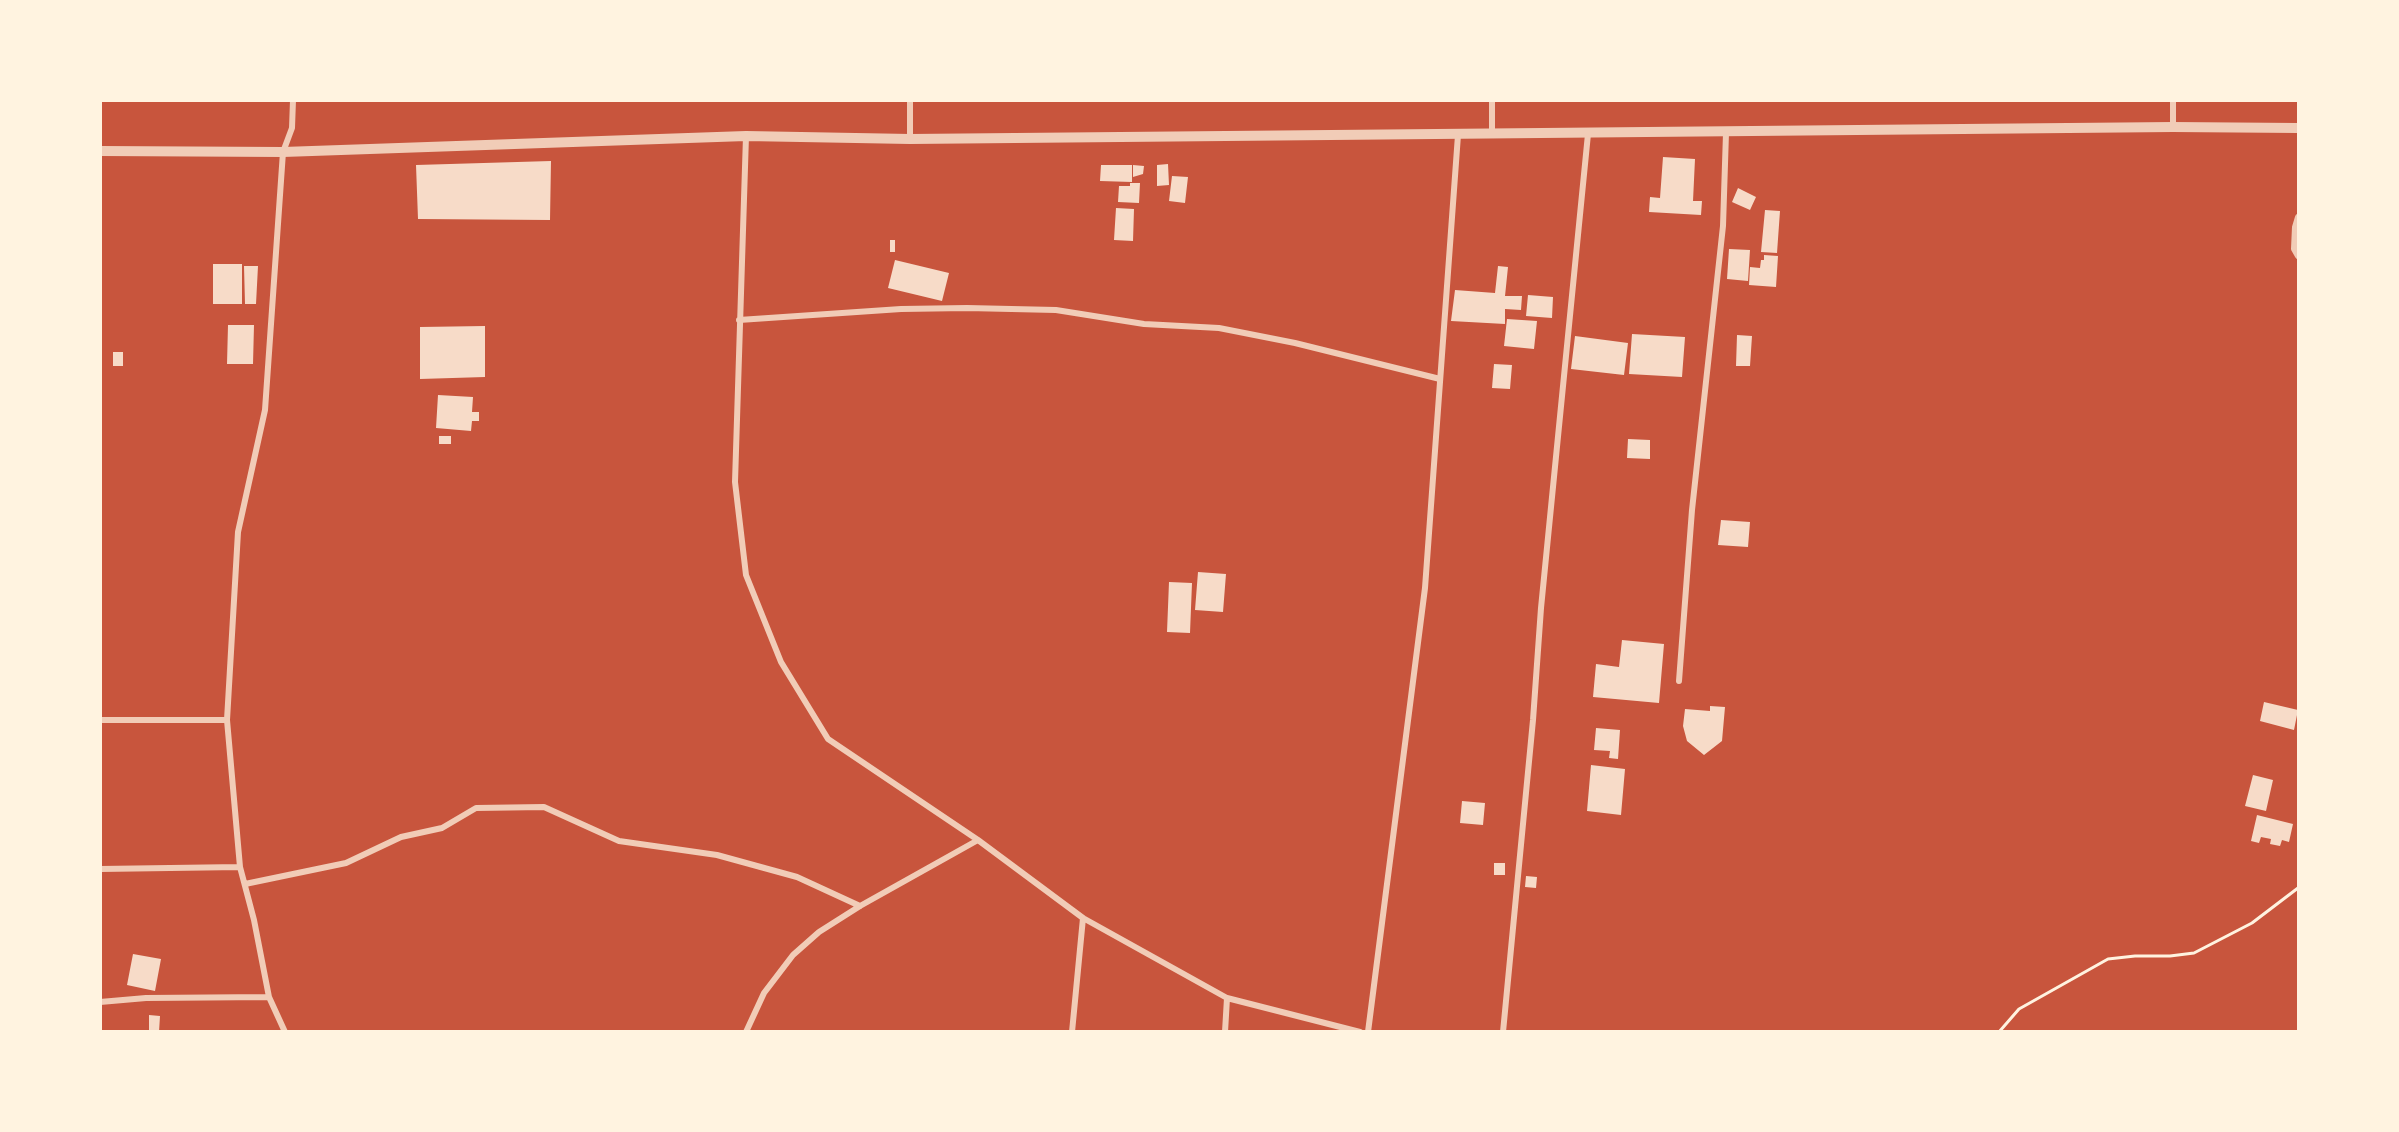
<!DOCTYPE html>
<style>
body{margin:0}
#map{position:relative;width:2399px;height:1132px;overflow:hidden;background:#c8553d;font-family:"Exo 2",sans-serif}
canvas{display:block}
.frame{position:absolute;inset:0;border:102px solid #fff3e0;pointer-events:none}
</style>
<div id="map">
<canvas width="2399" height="1132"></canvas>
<div class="frame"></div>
</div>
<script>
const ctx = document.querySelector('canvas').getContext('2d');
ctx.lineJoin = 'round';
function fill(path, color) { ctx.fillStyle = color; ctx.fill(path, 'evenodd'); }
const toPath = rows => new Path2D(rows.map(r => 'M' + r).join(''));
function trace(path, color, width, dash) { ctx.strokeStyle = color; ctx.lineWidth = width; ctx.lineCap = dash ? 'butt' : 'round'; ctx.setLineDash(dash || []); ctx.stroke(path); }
fill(toPath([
 [1663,157,1695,159,1693,201,1702,201,1701,215,1649,212,1650,197,1660,198],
 [551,161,550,220,418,219,416,165],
 [1168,164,1169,185,1157,186,1157,165],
 [1101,165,1132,165,1132,182,1100,181],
 [1133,165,1144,166,1143,174,1133,177],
 [1172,176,1188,177,1185,203,1169,201],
 [1130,183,1140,183,1139,203,1118,202,1119,186,1130,186],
 [1738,188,1756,197,1750,210,1732,202],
 [1116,208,1134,209,1133,241,1114,240],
 [1765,210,1780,211,1777,253,1761,252],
 [890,240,895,240,895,252,890,252],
 [1729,249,1750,250,1748,281,1727,279],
 [1764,255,1778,256,1776,287,1749,285,1750,267,1760,268,1761,260,1764,260],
 [895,260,949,273,942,301,888,288],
 [213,264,242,264,242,304,213,304],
 [244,266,258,266,256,304,245,304],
 [1498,266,1508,267,1505,296,1522,296,1521,310,1505,309,1505,324,1451,321,1455,290,1495,293],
 [1528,295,1553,297,1552,318,1526,316],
 [1507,319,1537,321,1534,349,1504,346],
 [228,325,254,325,253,364,227,364],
 [485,326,485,377,420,379,420,327],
 [1632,334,1685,337,1682,377,1629,374],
 [1737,335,1752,336,1750,366,1736,366],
 [1575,336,1628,343,1624,375,1571,369],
 [113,352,123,352,123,366,113,366],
 [1494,364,1512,365,1510,389,1492,388],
 [438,395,473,397,472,412,479,412,479,421,472,421,471,431,436,428],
 [439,436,451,436,451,444,439,444],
 [1628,439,1650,440,1650,459,1627,458],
 [1721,520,1750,522,1748,547,1718,545],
 [1198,572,1226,574,1223,612,1195,610],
 [1169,582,1192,583,1190,633,1167,632],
 [1622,640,1664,644,1659,703,1593,697,1596,664,1619,667],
 [2264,702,2298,710,2294,730,2260,721],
 [1710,706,1725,707,1722,741,1704,755,1687,741,1683,726,1685,709,1710,711],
 [1596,728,1620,730,1618,759,1609,758,1610,751,1594,750],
 [1591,765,1625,769,1621,815,1587,811],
 [2253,775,2273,780,2266,811,2245,806],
 [1462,801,1485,803,1483,825,1460,823],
 [2257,815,2293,824,2289,842,2282,840,2280,846,2270,844,2271,839,2261,837,2259,843,2251,841],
 [1494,863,1505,863,1505,875,1494,875],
 [1526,876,1537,877,1536,888,1525,887],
 [133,954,161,959,155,991,127,985],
 [149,1015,160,1016,159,1032,149,1032]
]), '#f7dbc8');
trace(toPath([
 [1999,1032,2019,1009,2108,959,2135,956,2170,956,2194,953,2252,923,2298,888]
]), '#fff3e0', 3);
trace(toPath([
 [910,100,910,139],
 [1492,100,1492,135],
 [2173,100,2173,127],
 [746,136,735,482,746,575,781,662,828,739,978,840,1083,918,1227,998,1360,1032],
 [2298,217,2295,227,2294,249,2298,256],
 [739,320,901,309,967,308,1056,310,1144,324,1219,328,1295,343,1440,379],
 [1679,681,1692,510,1723,226,1726,133],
 [100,720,227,720],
 [100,869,240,867],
 [245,884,346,863,401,837,442,828,476,808,544,807,619,841,717,855,797,877,860,906],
 [100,1002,146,998,269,997],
 [285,1032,269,997,254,920,240,867,227,720,238,532,265,410,283,152,292,128,293,100],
 [746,1032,764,993,793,955,819,932,860,906,978,840],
 [1072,1032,1083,918],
 [1225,1032,1227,998],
 [1368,1032,1425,588,1458,135],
 [1503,1032,1533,720,1541,608,1588,134]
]), '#f1ccb7', 6);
trace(toPath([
 [100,151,283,152,746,136,910,139,2173,127,2298,128]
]), '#f1ccb7', 10);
</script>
